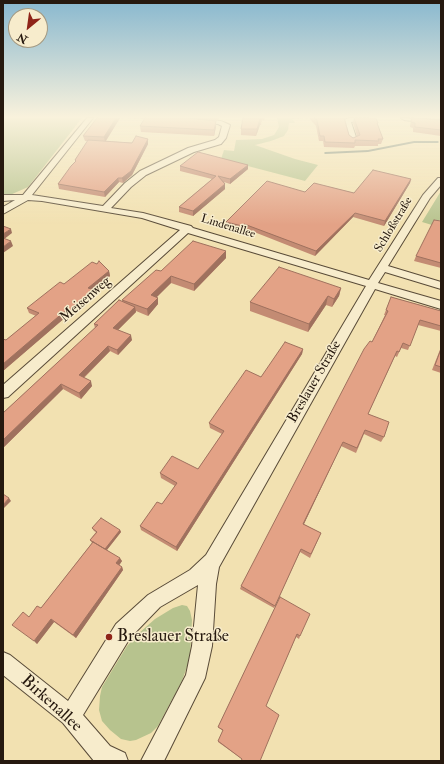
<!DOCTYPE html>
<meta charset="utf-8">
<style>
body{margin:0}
#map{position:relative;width:444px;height:764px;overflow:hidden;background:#f2e1b1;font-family:"IM FELL Double Pica",serif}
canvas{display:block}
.frame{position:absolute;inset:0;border:4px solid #26190f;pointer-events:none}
.north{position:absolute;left:8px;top:8px;width:40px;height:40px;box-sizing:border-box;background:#f7eccc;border:1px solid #a39880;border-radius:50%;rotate:209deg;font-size:11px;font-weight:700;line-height:16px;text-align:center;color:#26190f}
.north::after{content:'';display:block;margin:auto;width:14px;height:18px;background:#8f2418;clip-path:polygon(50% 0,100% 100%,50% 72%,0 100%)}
</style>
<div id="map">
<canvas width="444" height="764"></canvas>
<div class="frame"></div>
<div class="north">N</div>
</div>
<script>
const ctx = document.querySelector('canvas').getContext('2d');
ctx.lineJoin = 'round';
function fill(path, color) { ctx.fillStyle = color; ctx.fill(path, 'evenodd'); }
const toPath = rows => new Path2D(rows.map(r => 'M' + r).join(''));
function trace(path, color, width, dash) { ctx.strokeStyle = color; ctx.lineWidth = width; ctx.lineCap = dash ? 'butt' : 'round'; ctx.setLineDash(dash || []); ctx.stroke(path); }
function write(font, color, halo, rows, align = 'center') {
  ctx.font = font + ' "IM FELL Double Pica",serif'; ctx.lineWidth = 3; ctx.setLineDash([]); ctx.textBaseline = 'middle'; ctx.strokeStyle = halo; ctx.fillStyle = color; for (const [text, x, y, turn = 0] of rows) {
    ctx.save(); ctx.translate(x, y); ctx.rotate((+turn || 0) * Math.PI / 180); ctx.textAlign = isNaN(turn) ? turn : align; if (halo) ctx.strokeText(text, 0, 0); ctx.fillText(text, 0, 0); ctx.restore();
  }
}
fill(toPath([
 [3,118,82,118,28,187,10,195,3,194],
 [277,118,292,118,295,123,289,123,288,130,284,136,271,141,255,145,295,159,318,165,305,181,221,159,224,150,234,151,236,140,262,139,274,135,279,127],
 [441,191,441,219,432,225,422,222],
 [182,605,187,606,190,611,192,620,190,658,182,681,158,726,151,733,136,740,130,741,121,739,110,730,102,721,99,710,100,696,102,687,127,646,138,634,155,619,173,608]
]), '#b7c38e');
fill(toPath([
 [414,141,438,141,439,142,438,143,414,143,368,152,325,154,324,153,325,152,368,150,414,141]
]), '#6c7c6c');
const minor = toPath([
 [87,118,93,118,32,195,103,206,125,183,140,171,188,148,215,140,219,137,222,126,218,124,197,122,197,120,221,121,230,125,226,138,221,144,194,152,146,175,131,187,111,208,143,213,191,226,193,228,369,280,423,195,438,178,441,178,441,185,430,198,388,266,441,282,441,289,385,272,378,283,441,301,441,309,375,289,219,567,216,584,212,646,205,678,164,761,141,761,186,675,192,646,198,585,160,607,130,638,83,715,110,746,125,753,128,761,94,761,63,723,3,675,3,652,10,655,68,701,116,624,148,595,190,570,206,555,366,286,188,233,8,397,3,398,3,385,180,230,142,218,42,201,28,200,3,214,3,207,15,200,3,201,3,195,23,195,87,118],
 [349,118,368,118,365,120,351,122,357,140,353,142,349,140,344,120,349,118],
 [401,118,441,120,441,124,404,120,401,118]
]);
trace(minor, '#594b38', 2);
fill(minor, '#f7eccc');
fill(toPath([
 [97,118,188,118,216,127,214,136,141,132,140,126,144,119,120,118,106,141,148,144,132,175,123,183,119,182,105,197,59,189,58,184,75,162,75,160,88,141,85,141,83,136],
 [189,118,219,118,218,121],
 [243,118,265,118,264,121,262,120,261,125,260,125,256,136,241,135,241,129],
 [292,118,308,118,292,119],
 [309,118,346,118,345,118,349,135,353,138,357,136,353,123,354,118,378,123,378,125,383,139,381,144,378,144,378,146,355,146,354,148,324,147,323,141,319,141,316,126],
 [411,118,441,120,441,136,413,132,413,128,410,127],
 [180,166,248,169,230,184,224,182,225,184,225,189,193,216,179,212,179,207,212,179,180,171],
 [411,179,410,183,384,226,353,217,315,256,244,228,241,231,226,226,226,222,305,192,354,193],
 [441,221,441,268,414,261,416,256],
 [226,251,226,258,194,291,171,283,156,297,158,298,158,304,148,316,136,311,136,312,118,330,132,340,118,355,110,351,84,378,92,386,81,399,63,389,3,448,3,413,95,328,94,324,123,302,122,300,161,271],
 [109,271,110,276,93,290,94,290,95,296,70,318,67,316,3,371,3,339,6,340,36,316,29,313,27,308,64,284],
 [341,288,339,296,332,307,326,305,308,332,250,311,250,302],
 [391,297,441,311,441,331,418,325,408,350,401,348,397,357,395,356,368,414,384,437,381,442,364,434,356,453,341,446,304,524,321,533,310,558,300,552,274,608,240,589,241,586,372,342,385,315,384,315],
 [441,347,441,373,432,370],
 [303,349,302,354,177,551,141,530,140,526,162,504,175,486,161,478,160,473,198,469,222,434,210,428,209,423,261,377],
 [92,528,120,530,121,532,107,550,122,561,119,565,122,567,123,570,76,638,54,622,37,644,29,617,41,608,92,543,90,540,96,532,94,531],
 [280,597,300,636,299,639,296,637,242,759,218,742,223,731,219,728,218,727]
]), '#c38b73');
fill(toPath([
 [116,118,120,118,105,142,104,137],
 [260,119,260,125,256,136,257,129],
 [216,121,216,127,214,136,214,130],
 [148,139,148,144,132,175,123,183,122,178],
 [248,165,248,169,230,184,230,179],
 [118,178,119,182,105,197,104,192],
 [411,179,410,183,384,226,385,221],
 [225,184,225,189,193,216,193,211],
 [355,213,353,217,315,256,316,251],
 [244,224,244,228,241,231,242,226],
 [11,229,12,233,3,240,3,234],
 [11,241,13,246,3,253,3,247],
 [226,251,226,258,194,291,194,284],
 [109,271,110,276,90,293,88,288],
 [171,276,171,283,152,302,151,295],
 [341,288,339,296,332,307,334,299],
 [94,290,95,296,70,318,68,313],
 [328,296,326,305,308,332,309,324],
 [158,298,158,304,148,316,147,309],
 [135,307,136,312,115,333,113,328],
 [65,311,67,316,3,371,3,364],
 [131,335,132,340,118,355,117,350],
 [108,346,110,351,81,380,79,375],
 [303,349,302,354,177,551,176,547],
 [91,381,92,386,81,399,79,393],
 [61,384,63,389,3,448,3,440],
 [343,442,341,446,302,528,303,524],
 [9,498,11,501,3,509,3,505],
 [120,530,121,532,106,551,105,549],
 [120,558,122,561,118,567,116,563],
 [122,567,123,570,76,638,73,635],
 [51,619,54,622,37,644,34,641]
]), '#9f715e');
const building = toPath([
 [97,118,116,118,104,137,83,136,97,118],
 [145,118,188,118,216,121,214,130,140,126,145,118],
 [243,118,262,118,262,119,260,119,257,129,241,129,243,118],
 [314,118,344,118,349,135,353,138,360,135,354,118,376,118,378,123,377,123,383,139,378,139,379,141,355,140,355,143,325,142,324,136,320,136,317,120,314,118],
 [412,118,441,120,441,130,415,127,415,123,411,122,412,118],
 [136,136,148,139,131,171,122,178,118,178,104,192,58,184,71,166,76,161,75,160,88,140,132,143,136,136],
 [198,152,248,165,230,179,218,176,225,184,193,211,179,207,216,176,180,166,198,152],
 [373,170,411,179,385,221,355,213,316,251,244,224,242,226,226,222,267,181,305,192,314,183,354,193,373,170],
 [434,220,441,221,441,263,416,256,434,220],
 [3,226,11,229,3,234,3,226],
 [3,238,11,241,3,247,3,238],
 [193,241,226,251,194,284,171,276,151,295,158,298,147,309,122,300,156,270,161,271,193,241],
 [99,261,109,271,88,288,94,290,68,313,65,311,3,364,3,339,6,340,39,313,27,308,60,282,64,284,92,262,97,264,99,261],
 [279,267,341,288,334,299,328,296,309,324,250,302,279,267],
 [391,297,441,311,441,326,420,320,410,346,403,343,399,352,397,351,368,414,389,422,384,437,365,430,357,448,343,442,303,524,321,533,311,554,301,549,275,606,241,586,364,349,370,341,372,342,388,311,386,310,391,297],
 [119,300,135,307,113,328,131,335,117,350,108,346,79,375,91,381,79,393,61,384,3,440,3,413,98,325,94,324,119,300],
 [285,342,303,349,176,547,140,526,157,502,162,504,177,483,160,473,172,456,198,469,224,431,209,423,246,370,261,377,285,342],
 [441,349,441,367,435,365,441,349],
 [3,494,9,498,3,505,3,494],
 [101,518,120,530,105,549,90,540,97,532,92,528,101,518],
 [93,542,120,558,116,563,122,567,73,635,51,619,34,641,12,625,23,612,29,617,37,606,41,608,93,542],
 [280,597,310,614,300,636,297,634,266,706,279,715,260,761,241,761,242,759,218,741,223,730,218,727,280,597]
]);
fill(building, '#e3a286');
trace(building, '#9f715e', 1);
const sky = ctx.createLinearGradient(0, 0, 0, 225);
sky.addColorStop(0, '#89b8cf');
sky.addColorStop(0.52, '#f9f2dc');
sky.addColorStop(1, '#f9f2dc00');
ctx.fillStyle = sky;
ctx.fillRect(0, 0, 444, 225);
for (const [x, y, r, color] of [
 [109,637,4,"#8f2418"]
]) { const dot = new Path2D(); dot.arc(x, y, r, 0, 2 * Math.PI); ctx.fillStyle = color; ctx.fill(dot); trace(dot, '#f7eccc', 1.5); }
write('12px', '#26190f', '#f7eccc', [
 ["Schloßstraße",394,225,-59],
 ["Lindenallee",228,227,17]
]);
write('14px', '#26190f', '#f7eccc', [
 ["Meisenweg",86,300,-41],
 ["Breslauer Straße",315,382,-60]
]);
write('17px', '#26190f', '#f7eccc', [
 ["Breslauer Straße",117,637]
], 'left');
write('17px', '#26190f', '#f7eccc', [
 ["Birkenallee",51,704,42]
]);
</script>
